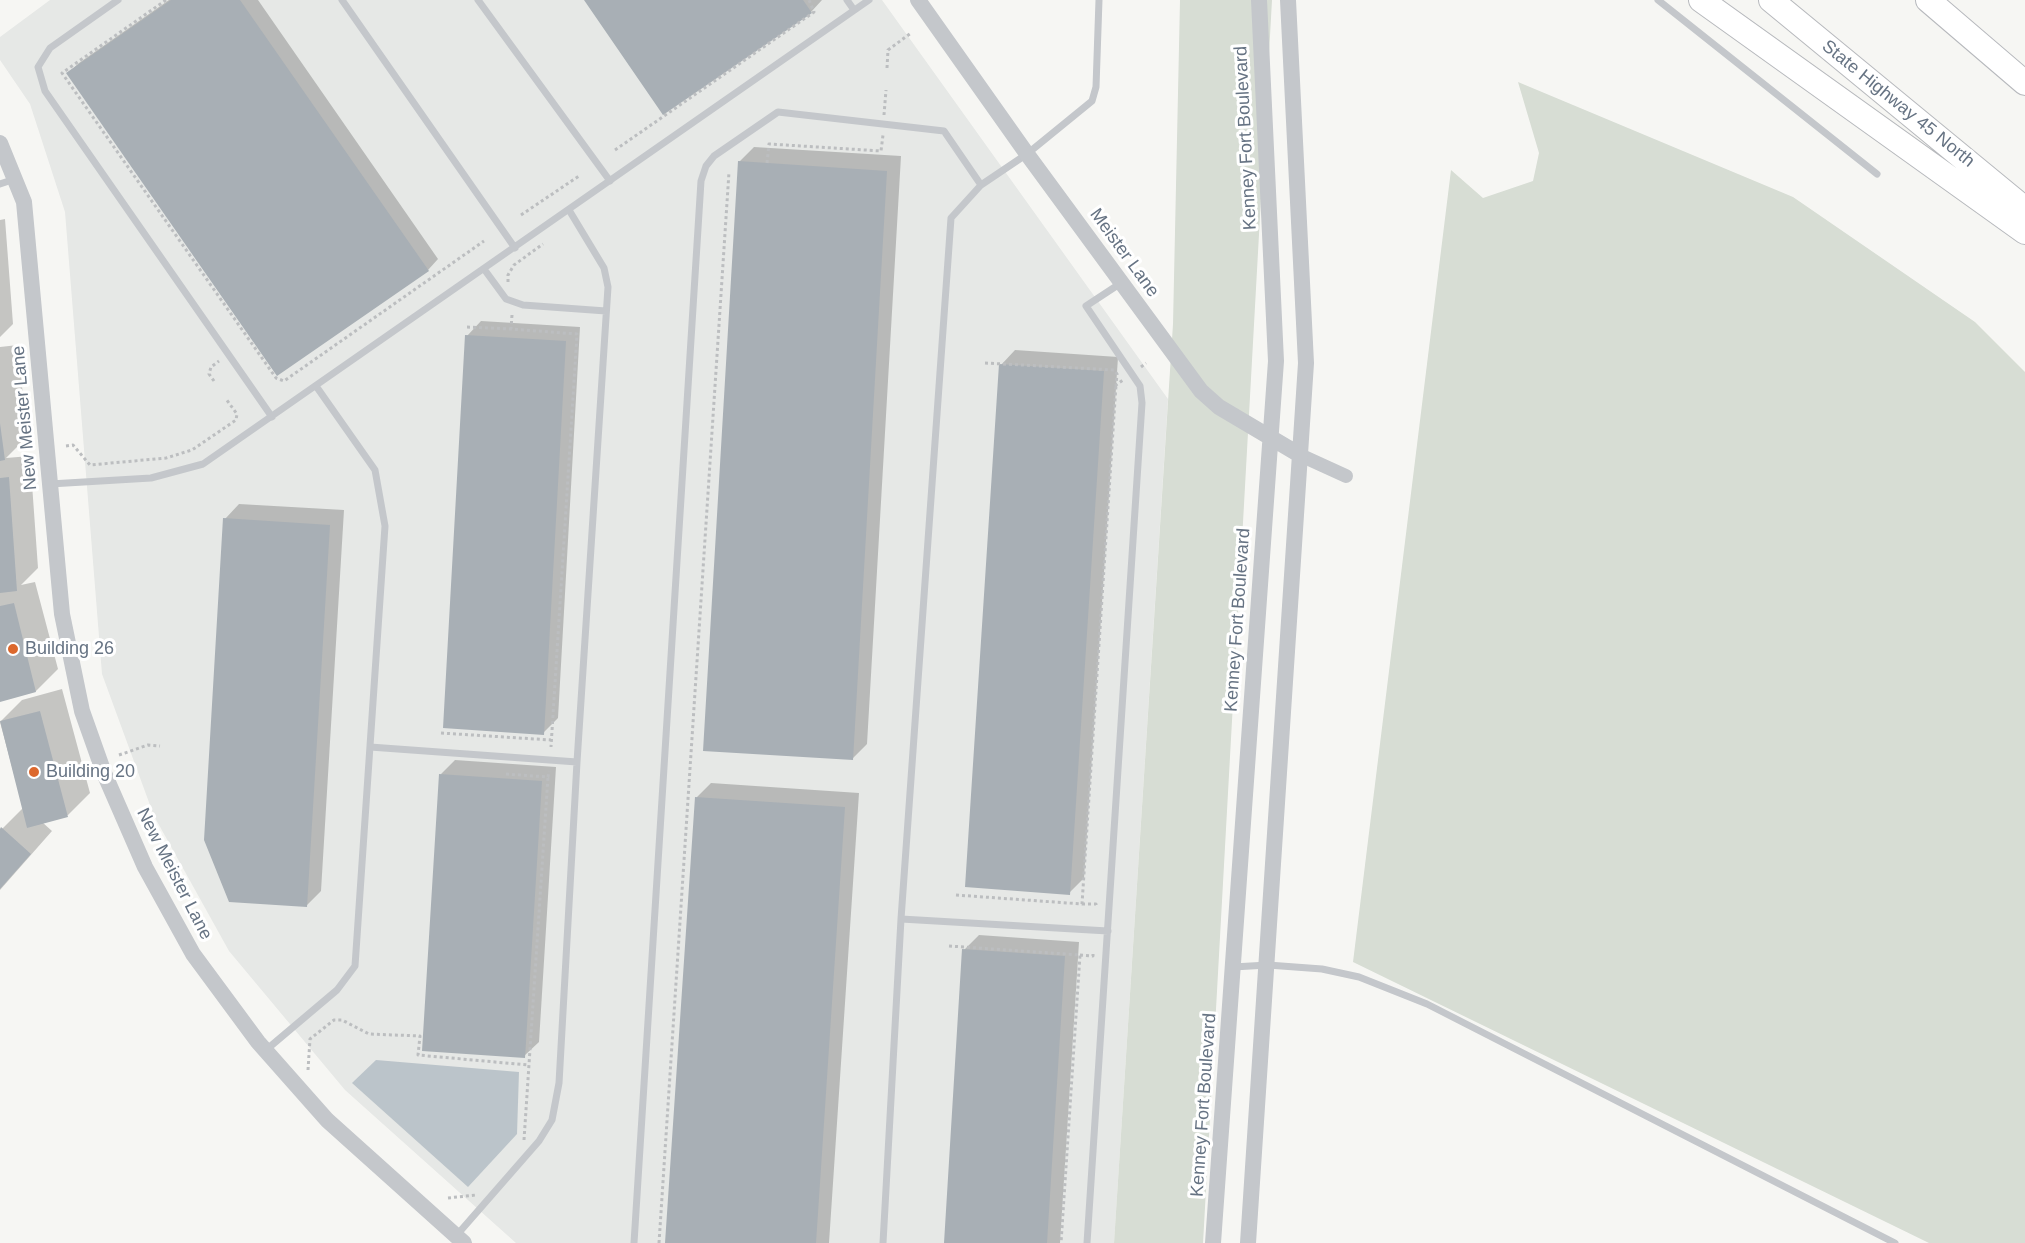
<!DOCTYPE html>
<style>
body{margin:0}
canvas{display:block;background:#f6f6f3}
</style>
<canvas width="2025" height="1243"></canvas>
<script>
const ctx = document.querySelector('canvas').getContext('2d');
ctx.lineJoin = 'round';
function fill(path, color) { ctx.fillStyle = color; ctx.fill(path, 'evenodd'); }
const toPath = rows => new Path2D(rows.map(r => 'M' + r).join(''));
function trace(path, color, width, dash) { ctx.strokeStyle = color; ctx.lineWidth = width; ctx.lineCap = dash ? 'butt' : 'round'; ctx.setLineDash(dash || []); ctx.stroke(path); }
function write(font, color, halo, rows, align = 'center') {
  ctx.font = font + ' Arial,sans-serif'; ctx.lineWidth = 6; ctx.setLineDash([]); ctx.textBaseline = 'middle'; ctx.strokeStyle = halo; ctx.fillStyle = color; for (const [text, x, y, turn = 0] of rows) {
    ctx.save(); ctx.translate(x, y); ctx.rotate((+turn || 0) * Math.PI / 180); ctx.textAlign = isNaN(turn) ? turn : align; if (halo) ctx.strokeText(text, 0, 0); ctx.fillText(text, 0, 0); ctx.restore();
  }
}
fill(toPath([
 [50,0,882,0,1168,399,1114,1243,516,1243,345,1090,229,951,154,816,102,674,65,212,30,104,0,60,0,37]
]), '#e6e8e6');
fill(toPath([
 [1180,0,1272,0,1203,1243,1114,1243,1173,324],
 [1518,82,1793,197,1975,322,2025,372,2025,1243,1929,1243,1353,962,1451,170,1483,198,1533,181,1539,153]
]), '#d7ddd4');
fill(toPath([
 [376,1060,519,1072,517,1134,468,1187,352,1083]
]), '#bbc4ca');
fill(toPath([
 [169,0,258,0,438,259,428,270,68,73,79,63],
 [586,0,822,0,811,12],
 [754,147,901,156,867,744,852,759,739,162],
 [5,219,13,324,0,337,0,220],
 [481,321,580,327,558,718,543,733,467,336],
 [18,345,27,437,6,458,30,456,38,568,21,585,35,582,58,669,36,691,0,700,0,347],
 [1015,350,1118,357,1084,878,1069,893,1001,365],
 [239,504,344,510,321,891,306,906,225,519],
 [62,689,90,793,68,815,42,822,52,831,0,890,0,831,23,808,0,722,22,700],
 [455,760,556,767,539,1042,524,1056,441,774],
 [711,783,859,793,829,1243,667,1243,697,797],
 [979,935,1079,942,1060,1243,946,1243,964,950]
]), '#0003');
fill(toPath([
 [171,0,240,0,429,271,277,376,66,73],
 [584,0,803,0,812,13,663,115],
 [738,161,887,171,853,760,703,751],
 [465,335,566,341,544,735,443,728],
 [999,364,1104,371,1070,895,965,887],
 [0,423,5,460,0,461],
 [9,477,17,591,0,593,0,478],
 [223,518,330,525,307,907,229,902,204,840],
 [14,603,36,692,0,702,0,606],
 [40,711,68,817,27,828,0,721],
 [439,774,542,781,525,1058,422,1051],
 [695,797,845,807,816,1243,665,1243],
 [1,827,31,854,0,889,0,829],
 [962,949,1065,956,1047,1243,944,1243]
]), '#a8afb5');
const motorway = toPath([
 [1701,0,2025,232],
 [1771,0,2025,209],
 [1928,0,2025,83]
]);
trace(motorway, '#b7b9bd', 26);
trace(toPath([
 [166,0,62,73,276,378,284,381,484,241],
 [887,68,888,50,911,33],
 [884,115,886,90],
 [615,150,814,12,809,0],
 [767,163,769,144,881,151,883,135],
 [521,215,579,176],
 [508,282,508,275,514,265,543,244],
 [512,315,511,329,577,334,551,747],
 [467,327,511,329],
 [985,363,1114,370,1117,374,1116,385,1123,380],
 [1141,367,1146,363],
 [214,381,209,374,211,367,219,361],
 [66,446,73,445,90,465,166,458,192,450,236,420,237,414,226,399],
 [441,733,551,740],
 [119,755,148,745,160,746],
 [506,774,548,777,549,771],
 [956,895,1082,904,1116,385],
 [1082,904,1096,904,1096,908],
 [949,946,1080,955,1061,1243],
 [1080,955,1093,956,1093,953],
 [308,1070,310,1039,334,1020,342,1020,369,1034,420,1036,418,1055,528,1065],
 [524,1140,548,777],
 [448,1198,476,1195],
 [659,1243,729,172]
]), '#bcbec0', 3, [3, 3]);
trace(toPath([
 [118,0,50,48,38,67,45,91,272,417],
 [342,0,515,248],
 [478,0,610,181],
 [847,0,854,10],
 [1658,0,1877,174],
 [0,184,15,179],
 [484,269,506,299,523,305,606,311],
 [50,484,151,478,203,464,869,0],
 [370,747,577,762],
 [901,919,1108,931],
 [1233,967,1268,965,1322,969,1359,977,1427,1004,1895,1243],
 [266,1050,337,990,355,966,385,526,375,470,316,386],
 [456,1236,539,1141,552,1120,559,1083,577,762,608,287,604,268,569,210],
 [634,1243,701,181,706,166,714,156,778,112,944,131,981,185],
 [883,1243,901,919,951,218,981,185,1027,154,1092,101,1096,87,1099,0],
 [1087,1243,1142,403,1140,386,1086,306,1121,283]
]), '#c4c7cb', 7);
trace(toPath([
 [1300,455,1346,476]
]), '#c4c7cb', 14);
trace(toPath([
 [918,0,1027,154,1201,391,1219,407,1300,455],
 [0,143,24,202,62,614,82,711,104,773,145,867,193,954,258,1042,327,1120,464,1243],
 [1213,1243,1276,361,1259,0],
 [1248,1243,1306,363,1288,0]
]), '#c4c7cb', 16);
trace(motorway, '#fff', 24);
for (const [x, y, r, color] of [
 [13,649,6,"#dc682d"],
 [34,772,6,"#dc682d"]
]) { const dot = new Path2D(); dot.arc(x, y, r, 0, 2 * Math.PI); ctx.fillStyle = color; ctx.fill(dot); trace(dot, '#fff', 2); }
write('18px', '#667383', '#fff', [
 ["State Highway 45 North",1898,104,39],
 ["Kenney Fort Boulevard",1246,138,-93],
 ["Meister Lane",1124,253,54],
 ["New Meister Lane",25,418,-95],
 ["Kenney Fort Boulevard",1238,620,-86],
 ["New Meister Lane",174,874,63],
 ["Kenney Fort Boulevard",1204,1105,-86]
]);
write('18px', '#667383', '#fff', [
 ["Building 26",25,649],
 ["Building 20",46,772]
], 'left');
</script>
